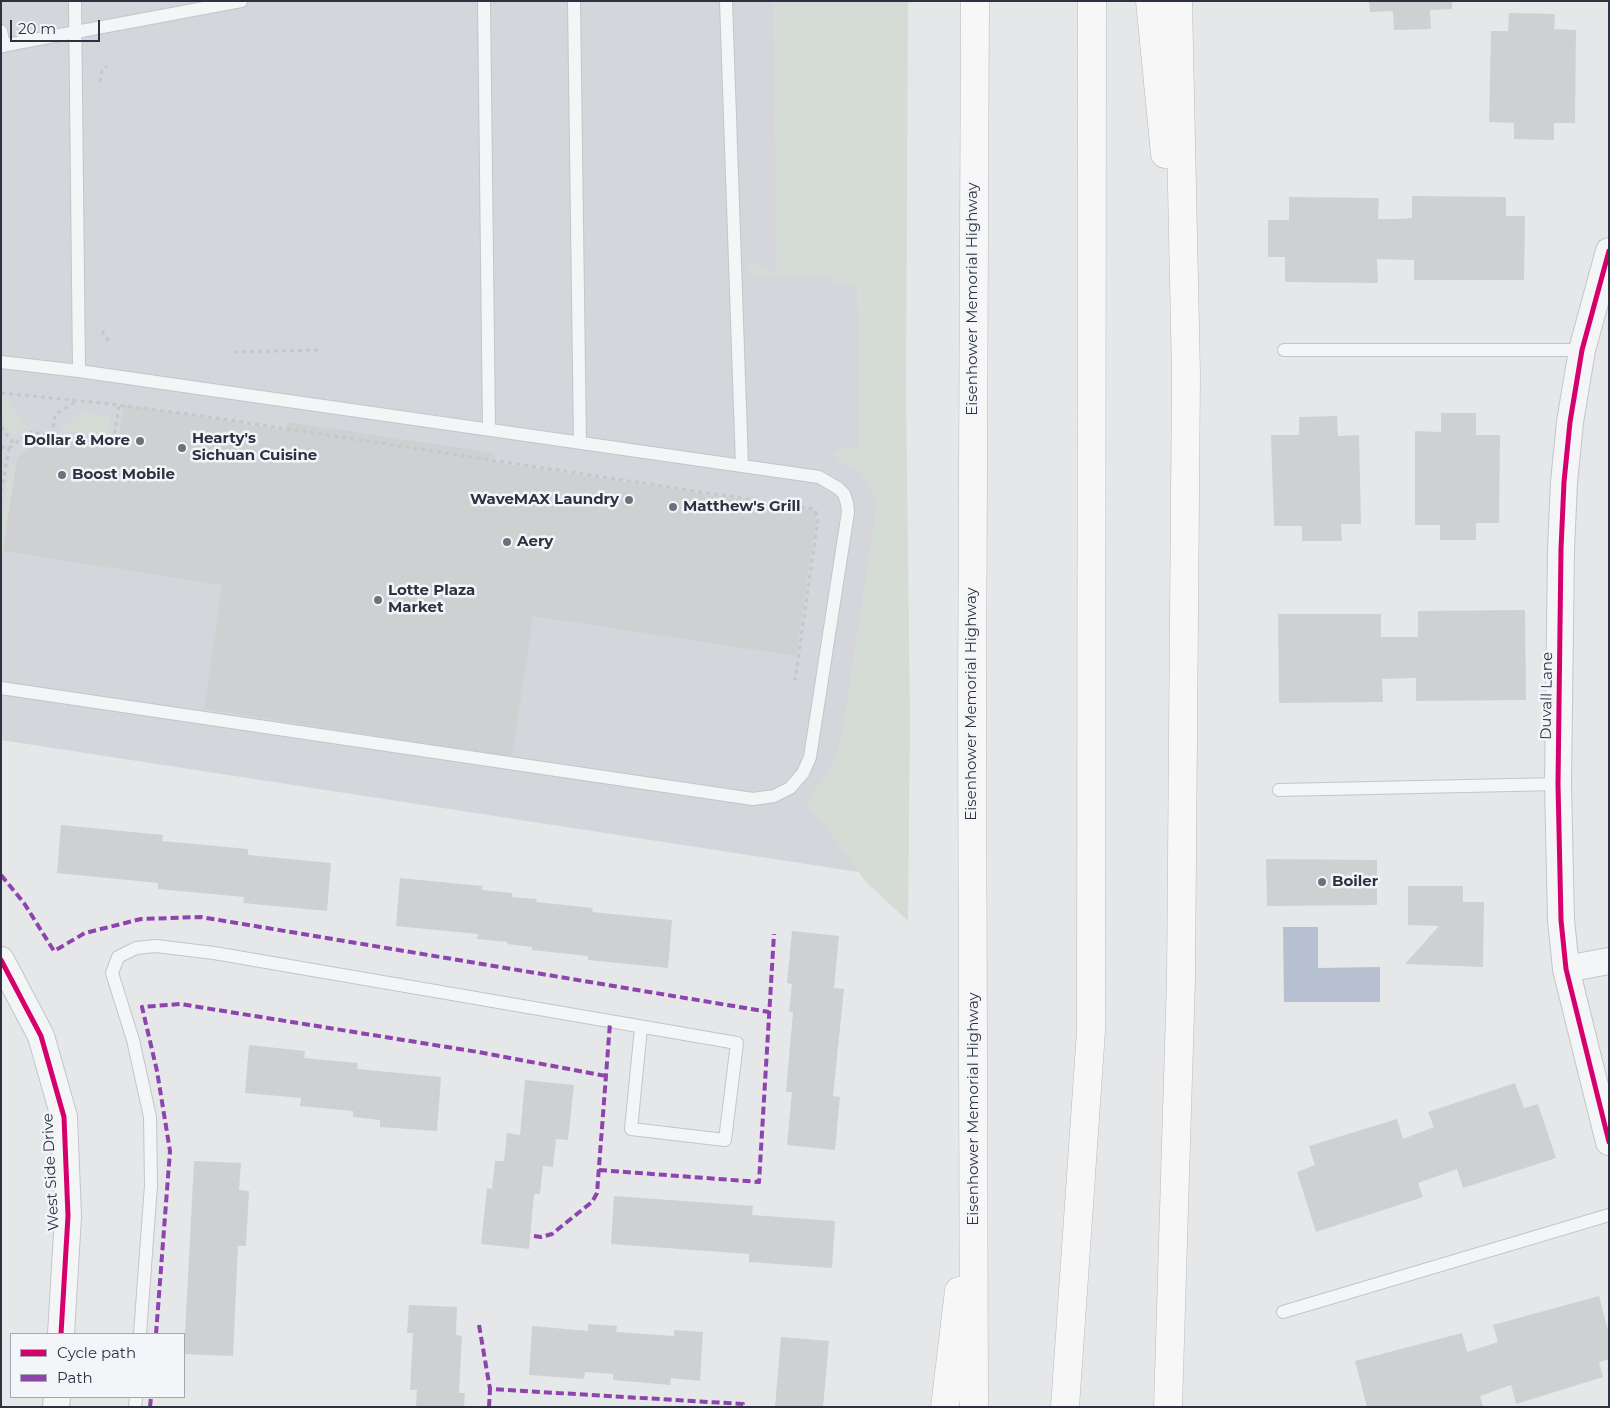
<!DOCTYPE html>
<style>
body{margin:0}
#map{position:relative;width:1610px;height:1408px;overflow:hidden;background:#e5e7e9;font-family:Montserrat,sans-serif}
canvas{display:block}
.frame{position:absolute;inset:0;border:2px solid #2d3241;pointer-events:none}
.legend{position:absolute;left:10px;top:1333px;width:175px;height:65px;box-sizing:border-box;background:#f3f5f8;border:1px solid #a4a7af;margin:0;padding:6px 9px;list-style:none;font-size:15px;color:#2d3241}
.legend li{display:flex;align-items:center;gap:10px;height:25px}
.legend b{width:25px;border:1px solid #a4a7af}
.scale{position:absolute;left:10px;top:20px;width:90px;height:22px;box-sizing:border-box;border:2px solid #2d3241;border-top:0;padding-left:6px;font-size:15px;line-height:18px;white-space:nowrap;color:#2d3241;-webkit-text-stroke:4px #f3f5f8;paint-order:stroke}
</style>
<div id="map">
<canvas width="1610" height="1408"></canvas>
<div class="frame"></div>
<ul class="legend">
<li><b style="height:6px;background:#d6006c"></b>Cycle path</li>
<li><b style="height:6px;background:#8e44ad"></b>Path</li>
</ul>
<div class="scale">20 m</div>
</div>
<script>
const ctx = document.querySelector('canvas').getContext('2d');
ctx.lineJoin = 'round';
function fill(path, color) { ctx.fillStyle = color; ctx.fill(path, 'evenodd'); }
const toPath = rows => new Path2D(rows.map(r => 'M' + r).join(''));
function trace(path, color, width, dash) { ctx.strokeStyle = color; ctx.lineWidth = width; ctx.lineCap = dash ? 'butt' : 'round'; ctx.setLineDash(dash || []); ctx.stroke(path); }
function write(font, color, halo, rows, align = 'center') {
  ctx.font = font + ' Montserrat,sans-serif'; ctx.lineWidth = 5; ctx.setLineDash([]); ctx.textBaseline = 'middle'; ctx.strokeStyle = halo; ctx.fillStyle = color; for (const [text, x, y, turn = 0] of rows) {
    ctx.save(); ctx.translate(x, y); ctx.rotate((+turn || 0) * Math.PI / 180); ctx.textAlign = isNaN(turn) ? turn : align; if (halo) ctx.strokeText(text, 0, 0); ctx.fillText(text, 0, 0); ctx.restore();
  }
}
fill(toPath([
 [1,1,871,1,885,642,878,875,1,740]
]), '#d4d6dc');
fill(toPath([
 [773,1,908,1,906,392,910,719,908,921,867,883,805,801,826,776,832,766,842,734,875,515,876,501,871,488,863,476,852,467,838,461,835,456,836,452,840,449,858,449,857,286,834,283,832,276,754,276,749,274,747,270,748,265,753,262,777,274],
 [4,395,27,426,14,436,1,418,1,397],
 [81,413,110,417,107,437,58,430],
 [10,465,16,466,3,551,1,551,1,523]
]), '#d5dcd6');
fill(toPath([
 [1283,927,1318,927,1318,968,1380,967,1380,1002,1284,1002]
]), '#b7c0d0');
fill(toPath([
 [1369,1,1452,1,1452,9,1430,10,1431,29,1394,30,1393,11,1370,12],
 [1509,13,1555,14,1554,29,1576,30,1575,123,1554,123,1554,140,1514,139,1514,123,1489,122,1491,31,1508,31],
 [1412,196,1506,197,1506,216,1525,216,1524,280,1414,280,1414,260,1377,259,1378,283,1285,282,1285,257,1268,257,1268,220,1289,220,1289,197,1379,198,1378,219,1396,219,1412,218],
 [124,405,285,430,287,422,495,453,493,462,817,511,796,656,533,616,512,757,204,709,222,585,3,551,17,458,45,438,117,449],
 [1441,413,1476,413,1476,435,1500,435,1499,523,1476,523,1476,540,1440,540,1440,525,1415,525,1415,431,1441,432],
 [1337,416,1338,436,1359,435,1361,524,1341,524,1342,541,1302,541,1302,526,1274,526,1271,435,1299,435,1299,417],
 [1525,610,1526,700,1416,701,1416,678,1382,679,1383,702,1279,703,1278,614,1381,614,1381,637,1418,637,1418,611],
 [61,825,163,835,162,841,248,849,248,855,331,863,327,911,243,903,244,897,158,889,158,883,57,873],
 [1266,859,1377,860,1377,905,1267,906],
 [400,878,482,886,482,890,512,893,512,897,537,899,536,902,593,908,592,912,672,920,668,968,588,960,588,956,532,950,532,947,507,944,508,942,477,939,478,934,396,926],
 [1408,886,1463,886,1463,902,1484,902,1483,967,1405,964,1439,926,1408,925],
 [792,931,839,936,834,988,844,989,833,1096,840,1097,835,1150,787,1145,792,1092,786,1092,793,1012,789,1012,792,984,787,983],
 [249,1045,305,1051,304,1058,358,1063,357,1069,441,1077,437,1131,380,1127,380,1120,353,1117,353,1111,300,1106,301,1098,245,1093],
 [525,1080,574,1085,568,1140,556,1139,553,1167,543,1166,540,1194,534,1194,529,1249,481,1244,487,1188,492,1189,495,1161,504,1161,507,1133,520,1135],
 [1515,1083,1524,1108,1538,1104,1556,1158,1463,1188,1457,1169,1418,1183,1423,1197,1316,1232,1297,1172,1315,1165,1309,1146,1397,1119,1403,1139,1434,1127,1428,1112],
 [194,1161,241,1163,239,1190,249,1191,246,1246,238,1246,233,1356,184,1354],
 [614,1196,753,1206,752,1215,835,1221,832,1268,749,1262,749,1254,611,1244],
 [1599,1296,1609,1334,1609,1359,1599,1362,1603,1377,1516,1404,1511,1385,1480,1396,1483,1407,1367,1407,1355,1361,1462,1333,1467,1352,1498,1342,1493,1325],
 [409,1305,457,1307,456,1335,462,1336,459,1393,465,1393,464,1407,416,1407,417,1390,410,1390,413,1333,407,1333],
 [588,1324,617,1326,616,1332,674,1336,674,1330,703,1332,700,1381,671,1378,670,1385,613,1380,613,1374,585,1372,584,1379,529,1375,532,1326,588,1331],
 [781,1337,829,1341,823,1407,775,1407]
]), '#cfd0d2');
const lane = toPath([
 [75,1,79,371],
 [484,1,489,430],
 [574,1,580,443],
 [726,1,742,466],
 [1,31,4,46],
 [1,46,241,1],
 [1284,350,1582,350],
 [1,362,79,371,819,477,838,488,844,494,847,503,848,512,810,757,803,773,790,788,774,796,753,799,1,688],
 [1279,790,1558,784],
 [1283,1312,1609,1215],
 [140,1334,151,1185,150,1117,133,1040,112,973,118,957,136,948,156,946,214,953,737,1043,725,1140,631,1129,641,1028],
 [135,1407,136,1397]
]);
const street = toPath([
 [1609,251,1582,350,1570,422,1564,482,1561,549,1558,784,1561,920,1566,969,1609,1142],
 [1,960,41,1036,64,1117,68,1216,61,1334],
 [1566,969,1609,961],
 [56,1407,57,1397]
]);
const highway = toPath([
 [1150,1,1165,154],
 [945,1407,959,1291],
 [974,1407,972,707,975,1],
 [1065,1407,1091,1031,1092,1],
 [1168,1407,1181,979,1186,374,1178,1]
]);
trace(lane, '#c3c5c7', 14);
trace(street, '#c3c5c7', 28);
trace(highway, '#b8babd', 29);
trace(toPath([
 [100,82,102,71,107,66],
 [102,331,110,343],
 [234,352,320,350],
 [1,393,102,403,196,415,813,509,816,512,818,519,795,680],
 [1,427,14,444],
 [52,435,113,444,119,405],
 [1,447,9,448,1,493],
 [9,448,31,432,52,435,55,415,76,401]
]), '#c5c7c9', 3, [4, 4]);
trace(lane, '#f4f5f6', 12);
trace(street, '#f4f5f6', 26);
trace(highway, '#f7f7f8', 28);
trace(toPath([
 [1,875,24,903,54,951,85,933,141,919,201,917,769,1012],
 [599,1170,759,1182,774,934],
 [534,1236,541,1237,552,1234,592,1202,597,1193,610,1023],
 [479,1325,490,1389],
 [156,1334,170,1151,157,1071,142,1007,180,1004,478,1052,606,1076],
 [150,1407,151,1397],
 [489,1407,490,1389,743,1404,743,1407]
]), '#8e44ad', 4, [8, 4]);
trace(toPath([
 [1609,251,1582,350,1570,422,1564,482,1561,549,1558,784,1561,920,1566,969,1609,1142],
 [1,960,41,1036,64,1117,68,1216,61,1334]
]), '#d6006c', 5);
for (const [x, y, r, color] of [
 [140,441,5,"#6d717c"],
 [182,448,5,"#6d717c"],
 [62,475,5,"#6d717c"],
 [629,500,5,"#6d717c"],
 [673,507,5,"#6d717c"],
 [507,542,5,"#6d717c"],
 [378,600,5,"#6d717c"],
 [1322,882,5,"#6d717c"]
]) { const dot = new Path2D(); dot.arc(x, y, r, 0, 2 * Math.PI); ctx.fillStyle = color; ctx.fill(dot); trace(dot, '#f3f5f8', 2); }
write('15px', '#2d3241', '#f3f5f8', [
 ["Eisenhower Memorial Highway",973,299,-90],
 ["Duvall Lane",1547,696,-89],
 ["Eisenhower Memorial Highway",972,704,-90],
 ["Eisenhower Memorial Highway",974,1109,-90],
 ["West Side Drive",51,1172,-93]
]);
write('bold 15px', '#2d3241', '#f3f5f8', [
 ["Hearty's",192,439],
 ["Sichuan Cuisine",192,456],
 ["Dollar & More",130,441,"right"],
 ["Boost Mobile",72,475],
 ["WaveMAX Laundry",619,500,"right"],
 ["Matthew's Grill",683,507],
 ["Aery",517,542],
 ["Lotte Plaza",388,591],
 ["Market",388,608],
 ["Boiler",1332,882]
], 'left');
</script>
